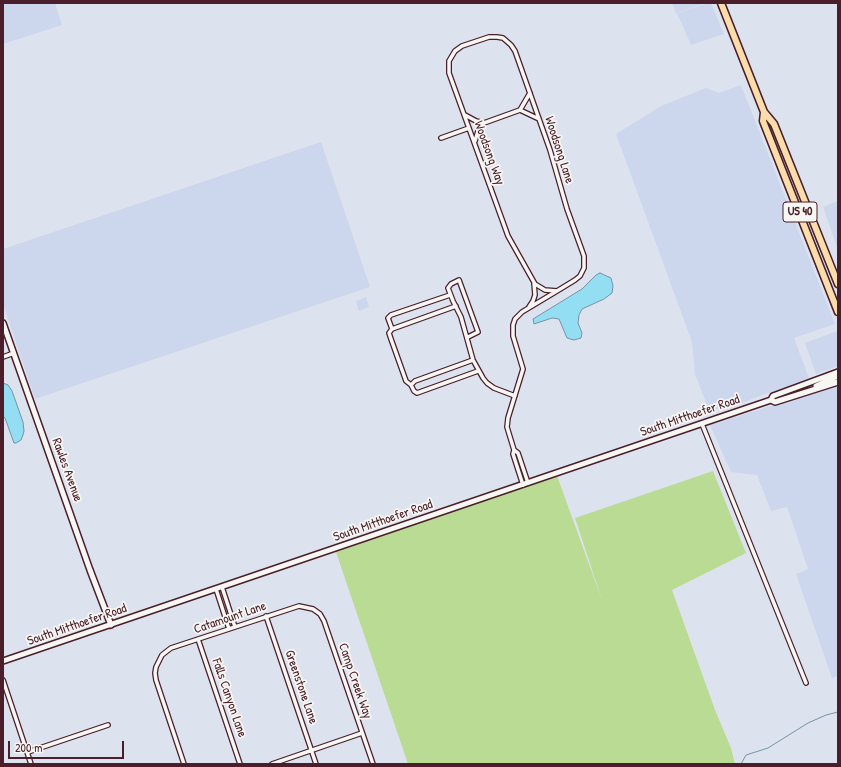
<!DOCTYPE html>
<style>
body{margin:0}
#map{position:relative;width:841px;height:767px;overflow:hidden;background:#dde3ee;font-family:"Patrick Hand",sans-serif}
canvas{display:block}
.frame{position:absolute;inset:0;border:4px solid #4a1f2b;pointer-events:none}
.scale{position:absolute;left:8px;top:741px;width:116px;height:18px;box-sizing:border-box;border:2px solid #4a1f2b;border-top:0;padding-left:5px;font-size:12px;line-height:14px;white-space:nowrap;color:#4a1f2b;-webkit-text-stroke:3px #f6f6f2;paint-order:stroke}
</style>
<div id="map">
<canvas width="841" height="767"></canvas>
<div class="frame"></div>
<div class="scale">200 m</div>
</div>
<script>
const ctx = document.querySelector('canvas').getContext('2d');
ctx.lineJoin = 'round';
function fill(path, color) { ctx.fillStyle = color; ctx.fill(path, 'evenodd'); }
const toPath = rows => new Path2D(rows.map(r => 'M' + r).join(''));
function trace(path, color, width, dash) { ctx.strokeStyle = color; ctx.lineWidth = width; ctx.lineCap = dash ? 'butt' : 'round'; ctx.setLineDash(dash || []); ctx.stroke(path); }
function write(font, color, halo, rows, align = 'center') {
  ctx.font = font + ' "Patrick Hand",sans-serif'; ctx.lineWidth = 3.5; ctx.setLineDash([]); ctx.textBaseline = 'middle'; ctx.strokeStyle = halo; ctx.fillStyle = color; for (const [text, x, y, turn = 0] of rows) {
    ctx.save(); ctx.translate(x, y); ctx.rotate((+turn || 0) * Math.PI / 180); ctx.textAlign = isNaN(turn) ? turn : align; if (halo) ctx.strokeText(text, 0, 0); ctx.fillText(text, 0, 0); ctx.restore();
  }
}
fill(toPath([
 [3,3,55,3,62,25,3,44],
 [672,3,706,3,676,13],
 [709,3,711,3,724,34,691,45,677,13],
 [741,85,835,324,794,338,809,378,727,408,709,410,695,374,692,342,616,134,661,106,706,88,719,93],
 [321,142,370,287,35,399,3,304,3,249],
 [838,201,838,250,823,207],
 [366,297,369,307,359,311,356,301],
 [837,331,838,334,838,366,816,374,805,343],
 [838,385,838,676,832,678,796,574,808,569,787,507,771,511,757,475,731,472,710,425]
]), '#ccd6ec');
fill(toPath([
 [713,471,746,553,672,590,715,710,731,748,735,764,408,764,335,549,556,473,602,600,575,518]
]), '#badb94');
const water = toPath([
 [600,273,611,278,613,286,612,293,604,299,582,309,579,315,578,323,582,333,581,338,574,340,567,338,559,319,552,318,534,324,533,319,582,289,596,275,600,273],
 [3,383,8,385,12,391,23,422,24,431,23,435,21,440,16,443,14,443,5,418,3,416,3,383]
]);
fill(water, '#93def3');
trace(water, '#7692a3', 1);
trace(toPath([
 [741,764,746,755,768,748,808,723,826,715,838,712]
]), '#7692a3', 1);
const street = toPath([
 [489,37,497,37,503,38,511,45,515,51,550,150,567,209,584,256,584,268,580,276,575,280,557,291,545,290,535,284,508,236,449,73,449,61,455,51,462,46,489,37],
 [520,110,539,119],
 [520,110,530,93],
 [465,115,476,121,484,123],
 [484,123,520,110],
 [441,138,469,128],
 [475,141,478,131,484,123],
 [529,307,533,301,535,295,534,283],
 [392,329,388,318,391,315,450,295],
 [468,337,478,332,459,280,451,284,448,288,453,301,461,317,473,360,483,378,487,383,494,388,515,396],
 [3,357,14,353],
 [473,360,415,381,411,385,414,391,417,393,478,371],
 [411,385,406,381,391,339,389,333,392,329,456,306],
 [702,424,806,683],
 [514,450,513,454,523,485],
 [528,483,518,453,514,450,507,427,508,418,523,369,513,336,513,325,515,319,522,312,557,291],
 [222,587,235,627],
 [216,589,229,629],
 [266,616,316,764],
 [198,639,240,764],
 [3,680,31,764],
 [28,752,108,725],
 [184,764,156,680,155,673,156,667,162,655,171,648,299,606,313,609,320,614,324,621,373,764],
 [272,764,362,733]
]);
const secondary = toPath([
 [3,323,90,570,111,625],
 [816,386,838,376],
 [771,400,775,402,838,382],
 [3,661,771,400,773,396,838,372]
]);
const primary = toPath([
 [721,3,764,112,774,124,838,284],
 [764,112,763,121,838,312]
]);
trace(street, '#4a1f2b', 6);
trace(secondary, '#4a1f2b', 8);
trace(primary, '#4a1f2b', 9);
trace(street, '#f6f6f2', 3.5);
trace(secondary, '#f6f6f2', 5);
trace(primary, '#faddab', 6);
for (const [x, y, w] of [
 [800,212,34]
]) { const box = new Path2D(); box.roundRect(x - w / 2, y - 10, w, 20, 3); ctx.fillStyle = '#f6f6f2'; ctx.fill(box); trace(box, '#4a1f2b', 1); }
write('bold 12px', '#4a1f2b', null, [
 ["US 40",800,212]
]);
write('13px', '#4a1f2b', '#f6f6f2', [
 ["Woodsong Lane",559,150,72],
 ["Woodsong Way",489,153,70],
 ["South Mitthoefer Road",690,416,-19],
 ["Rawles Avenue",67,470,70],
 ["South Mitthoefer Road",383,521,-19],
 ["Catamount Lane",230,618,-19],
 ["South Mitthoefer Road",77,625,-19],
 ["Camp Creek Way",355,681,71],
 ["Greenstone Lane",301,687,71],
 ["Falls Canyon Lane",229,698,71]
]);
</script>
